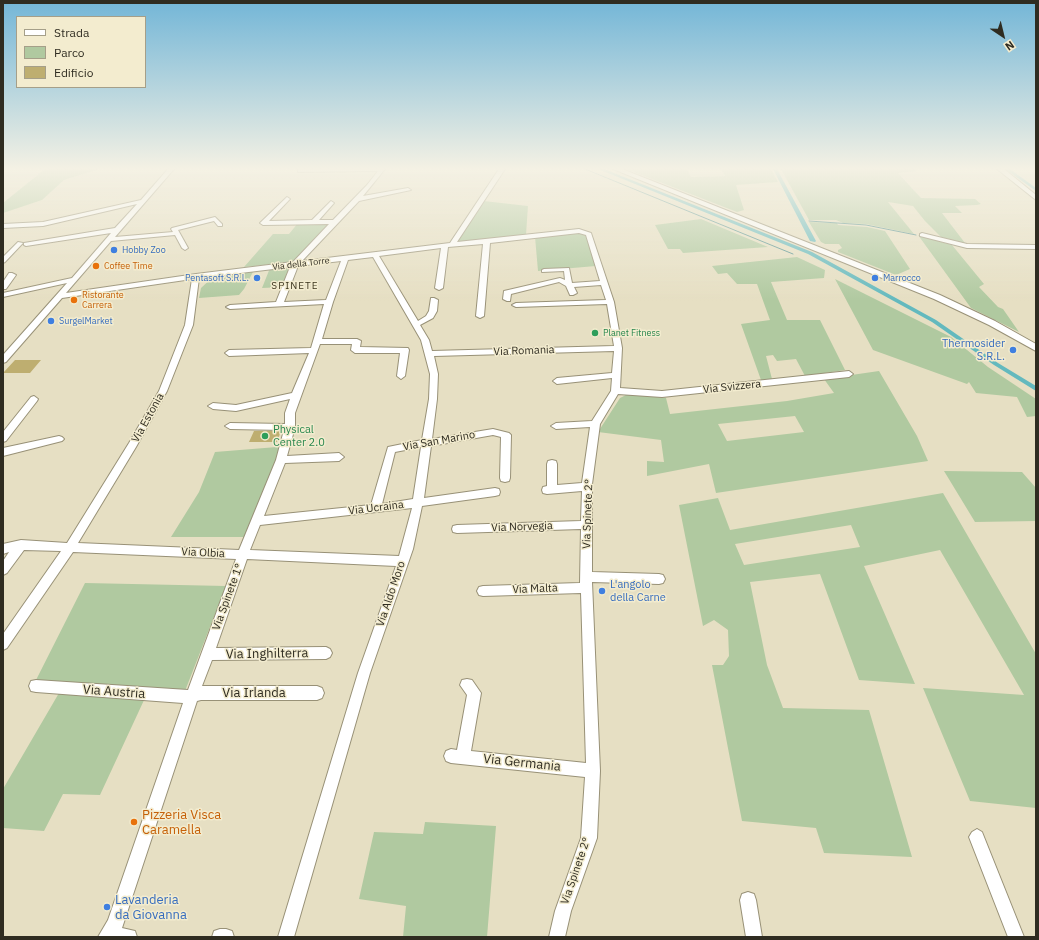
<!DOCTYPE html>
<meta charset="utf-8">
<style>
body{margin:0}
#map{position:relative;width:1039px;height:940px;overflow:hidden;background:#e6dfc3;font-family:"IBM Plex Sans",sans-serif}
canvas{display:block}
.frame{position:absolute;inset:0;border:4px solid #2f2c21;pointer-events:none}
.legend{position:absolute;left:16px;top:16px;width:130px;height:72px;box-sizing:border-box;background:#f3eccf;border:1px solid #a59f89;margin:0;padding:5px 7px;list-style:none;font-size:12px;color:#2f2c21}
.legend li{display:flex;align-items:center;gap:8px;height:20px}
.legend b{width:20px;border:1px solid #a59f89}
.north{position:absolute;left:983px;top:16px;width:40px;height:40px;-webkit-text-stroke:3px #f3eccf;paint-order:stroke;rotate:145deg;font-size:11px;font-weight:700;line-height:16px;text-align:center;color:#2f2c21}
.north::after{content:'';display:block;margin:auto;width:14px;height:18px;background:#2f2c21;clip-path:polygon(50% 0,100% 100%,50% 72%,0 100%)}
</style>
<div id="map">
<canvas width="1039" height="940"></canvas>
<div class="frame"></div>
<ul class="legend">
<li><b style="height:5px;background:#fff"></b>Strada</li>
<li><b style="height:11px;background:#b0c9a0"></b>Parco</li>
<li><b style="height:11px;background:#beae70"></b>Edificio</li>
</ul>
<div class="north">N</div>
</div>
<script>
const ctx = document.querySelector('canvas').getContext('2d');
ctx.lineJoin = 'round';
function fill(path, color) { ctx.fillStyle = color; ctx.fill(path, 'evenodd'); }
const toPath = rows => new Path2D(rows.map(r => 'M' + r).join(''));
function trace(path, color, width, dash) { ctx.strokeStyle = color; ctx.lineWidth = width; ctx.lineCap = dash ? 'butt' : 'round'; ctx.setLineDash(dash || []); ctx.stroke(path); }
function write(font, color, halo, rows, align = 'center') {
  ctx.font = font + ' "IBM Plex Sans",sans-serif'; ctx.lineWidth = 3; ctx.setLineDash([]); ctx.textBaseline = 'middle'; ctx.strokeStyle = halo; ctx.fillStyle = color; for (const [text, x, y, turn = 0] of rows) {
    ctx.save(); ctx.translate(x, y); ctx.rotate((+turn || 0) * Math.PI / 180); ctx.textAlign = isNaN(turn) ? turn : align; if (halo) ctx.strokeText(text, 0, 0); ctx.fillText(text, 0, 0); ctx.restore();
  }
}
fill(toPath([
 [45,169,99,169,64,180,42,200,3,213,3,203],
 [626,169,687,169,691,177,725,176,721,169,771,169,778,182,736,185,744,210,737,212],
 [781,169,915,169,916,171,898,173,921,198,975,199,981,204,977,205,955,206,962,213,942,213,965,243,941,237,925,221,913,206,888,202,914,234,866,224,843,223,836,220,809,220],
 [484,201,528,206,526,235,459,242,457,241],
 [701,219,768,247,683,253,680,249,668,249,655,225],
 [809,222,837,223,838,225,867,227,885,231,910,269,896,275,838,252,838,250,842,248,839,244,825,244,821,242],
 [298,223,331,223,295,262,244,267,273,234,289,234],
 [580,232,587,234,596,266,538,271,535,237],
 [918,235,952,245,984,284,979,287,998,307,1003,309,1019,332,971,308],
 [797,257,825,270,824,278,771,282,787,320,820,320,845,370,805,376,796,359,777,361,773,355,766,356,772,379,761,380,741,324,770,320,757,284,737,284,727,273,718,274,712,266],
 [291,266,283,287,262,288,270,268],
 [254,270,244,289,239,295,199,298,201,288,216,274],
 [835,279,951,337,988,367,1036,399,1036,416,1027,417,1017,397,976,393,969,382,967,384,873,350],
 [879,371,917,436,928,461,716,493,709,464,647,476,647,461,664,462,661,440,598,432,620,398,628,394,666,398,670,414,787,401,834,393,824,379],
 [795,416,804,432,727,441,718,424],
 [277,447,280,449,244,537,171,537,199,492,215,452],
 [944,471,1022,472,1036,488,1036,521,975,522],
 [943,493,1036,654,1036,808,970,801,923,688,1024,695,940,550,864,566,915,684,859,680,820,574,750,582,767,665,783,708,869,710,912,857,824,853,816,828,742,821,712,665,723,665,729,656,728,630,714,620,703,626,679,505,718,498,730,530],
 [851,525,860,547,744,565,735,544],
 [85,583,226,586,185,691,35,682],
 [59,693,145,698,100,795,63,794,44,831,3,828,3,789],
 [425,822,496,826,487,937,403,937,406,906,359,899,374,832,423,834]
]), '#b0c9a0');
trace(toPath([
 [585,169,793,254],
 [802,221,804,221],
 [809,221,866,225,916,235]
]), '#538f8f', 1);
fill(toPath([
 [598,169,604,169,812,252,936,320,998,363,1036,386,1036,391,994,365,932,322,808,254,598,169],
 [773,169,777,169,816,241,815,242,810,241,773,169],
 [1005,169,1010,169,1036,188,1036,191,1005,169]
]), '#63b9be');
fill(toPath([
 [15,360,41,360,30,373,3,373],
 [254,431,281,431,277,442,249,442]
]), '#beae70');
const minor = toPath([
 [168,169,174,169,115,237,173,232,171,229,172,228,215,217,222,224,222,226,218,226,214,221,178,230,188,248,185,250,182,248,175,235,111,241,66,293,196,274,293,262,329,224,263,225,260,223,261,222,287,197,290,199,289,200,269,221,312,220,331,201,334,203,319,220,333,220,367,185,378,171,298,172,298,170,300,169,385,169,363,196,408,188,411,190,359,201,302,261,450,243,499,169,505,169,457,242,579,229,591,233,614,302,622,348,620,388,662,391,849,371,853,374,849,377,662,397,618,394,600,424,592,484,592,572,659,574,663,575,665,579,663,583,659,584,592,582,600,771,597,838,571,911,565,937,549,937,555,911,581,838,585,777,451,763,446,761,444,756,446,751,451,749,457,750,467,695,460,685,462,680,467,679,472,680,481,693,471,751,586,763,581,593,483,596,479,595,477,591,479,587,483,586,580,583,581,529,457,533,453,532,452,529,453,526,457,525,581,521,582,491,547,494,543,493,542,490,543,487,547,486,547,464,548,461,552,460,556,461,557,464,557,485,582,483,590,427,556,429,551,426,556,423,592,421,611,391,612,378,557,384,553,381,557,378,612,373,614,351,434,356,438,374,437,399,432,439,493,429,509,433,511,435,510,478,509,481,505,482,501,481,500,478,501,437,493,435,431,446,424,498,495,488,499,489,500,492,499,495,495,496,422,506,413,549,370,673,294,937,278,937,358,673,396,566,247,559,216,648,326,647,330,649,332,653,330,657,326,659,212,660,202,686,317,686,322,688,324,693,322,698,317,700,201,700,197,701,122,928,135,931,137,937,98,937,108,920,183,703,36,692,31,691,29,686,31,681,36,680,188,690,236,559,73,552,7,648,3,650,3,634,61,551,24,550,7,573,3,575,3,561,9,552,3,554,3,544,21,540,67,543,129,443,159,391,185,325,192,279,62,298,6,362,3,363,3,355,67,283,3,297,3,293,72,278,111,233,26,246,24,245,24,243,115,228,137,204,43,226,3,228,3,224,43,222,141,200,168,169],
 [579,233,586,235,600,281,572,283,569,268,544,269,542,270,542,272,564,271,565,280,560,278,504,291,503,299,507,301,510,301,511,294,559,282,566,286,570,295,573,295,577,293,574,287,601,285,606,300,516,303,512,305,516,307,607,304,614,346,432,351,429,340,420,325,433,318,437,311,438,300,434,298,431,298,429,311,426,316,418,321,379,256,441,248,435,288,439,290,443,288,448,247,483,244,476,316,480,318,484,316,490,243,579,233],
 [373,257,421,340,430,374,429,399,422,440,388,447,371,505,264,516,285,463,339,461,344,457,339,453,287,456,295,427,295,413,320,344,352,344,351,350,355,353,400,353,397,376,401,379,405,376,409,350,408,348,360,347,361,341,357,339,322,339,333,302,348,260,373,257],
 [341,261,326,300,284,302,298,266,341,261],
 [290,267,276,302,230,305,226,307,230,309,324,304,311,348,229,350,225,353,229,356,309,353,292,393,236,405,213,403,208,406,213,409,236,411,290,399,285,413,285,424,230,423,225,426,230,429,284,430,276,460,239,550,78,543,136,447,167,391,193,325,199,278,290,267],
 [421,447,413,499,382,504,395,452,421,447],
 [412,508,399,556,250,550,260,525,412,508],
 [997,169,1004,169,1036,195,1036,200,997,169],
 [922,233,967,244,1036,245,1036,249,967,248,920,236,920,234,922,233],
 [18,242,23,243,5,262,3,263,3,257,18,242],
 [9,273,12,273,16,275,6,289,3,289,3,282,9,273],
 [34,396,38,399,37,401,6,441,3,442,3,432,31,397,34,396],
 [59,436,62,437,64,439,62,441,3,456,3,448,59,436],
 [977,829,982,832,1024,937,1008,937,969,837,972,832,977,829],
 [748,892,754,894,756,900,762,937,746,937,740,900,742,894,748,892],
 [220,929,226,929,232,931,234,937,212,937,214,931,220,929]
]);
const major = toPath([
 [613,169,622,169,940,295,995,321,1036,344,1036,351,989,325,934,299,613,169]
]);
trace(minor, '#989177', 2);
trace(major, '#989177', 2);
fill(minor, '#fff');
fill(major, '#fff');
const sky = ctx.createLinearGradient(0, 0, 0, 301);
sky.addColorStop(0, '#73b6d7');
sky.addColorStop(0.56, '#f4f1e4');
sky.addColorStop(1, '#f4f1e400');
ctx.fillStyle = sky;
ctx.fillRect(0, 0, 1039, 301);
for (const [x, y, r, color] of [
 [114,250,4,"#3f7fe0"],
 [96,266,4,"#e8710a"],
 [257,278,4,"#3f7fe0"],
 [875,278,4,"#3f7fe0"],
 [74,300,4,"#e8710a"],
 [51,321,4,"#3f7fe0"],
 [595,333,4,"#2e9e5b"],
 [1013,350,4,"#3f7fe0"],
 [265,436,4,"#2e9e5b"],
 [602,591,4,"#3f7fe0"],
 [134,822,4,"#e8710a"],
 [107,907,4,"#3f7fe0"]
]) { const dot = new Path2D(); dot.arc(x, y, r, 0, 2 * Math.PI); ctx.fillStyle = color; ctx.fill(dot); trace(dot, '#f3eccf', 1.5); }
write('9px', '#366cbe', '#f3eccf', [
 ["Hobby Zoo",122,250],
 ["Pentasoft S.R.L.",249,278,"right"],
 ["Marrocco",883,278],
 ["SurgelMarket",59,321]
], 'left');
write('9px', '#2f2c21', '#f3eccf', [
 ["Via della Torre",301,264,-7]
]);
write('9px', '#c56008', '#f3eccf', [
 ["Coffee Time",104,266],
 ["Ristorante",82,295],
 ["Carrera",82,305]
], 'left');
write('9px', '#27864d', '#f3eccf', [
 ["Planet Fitness",603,333]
], 'left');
ctx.letterSpacing = '1px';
write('10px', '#3b341d', '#f3eccf', [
 ["SPINETE",295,286]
]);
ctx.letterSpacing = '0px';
write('11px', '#366cbe', '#f3eccf', [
 ["Thermosider",1005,344],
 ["S.R.L.",1005,357],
 ["L'angolo",610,585,"left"],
 ["della Carne",610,598,"left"]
], 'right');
write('11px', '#2f2c21', '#f3eccf', [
 ["Via Romania",524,351,-2],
 ["Via Svizzera",732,387,-6],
 ["Via Estonia",148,418,-61],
 ["Via San Marino",439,441,-10],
 ["Via Ucraina",376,508,-7],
 ["Via Spinete 2°",588,514,-88],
 ["Via Norvegia",522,527,-2],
 ["Via Olbia",203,553,3],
 ["Via Malta",535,589,-2],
 ["Via Aldo Moro",391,594,-71],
 ["Via Spinete 1°",228,597,-70],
 ["Via Spinete 2°",576,871,-71]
]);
write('11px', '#27864d', '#f3eccf', [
 ["Physical",273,430],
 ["Center 2.0",273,443]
], 'left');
write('13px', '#2f2c21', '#f3eccf', [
 ["Via Inghilterra",267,654,-1],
 ["Via Austria",114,692,4],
 ["Via Irlanda",254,693],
 ["Via Germania",522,763,6]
]);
write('13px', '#c56008', '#f3eccf', [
 ["Pizzeria Visca",142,815],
 ["Caramella",142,830]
], 'left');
write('13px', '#366cbe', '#f3eccf', [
 ["Lavanderia",115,900],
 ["da Giovanna",115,915]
], 'left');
</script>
